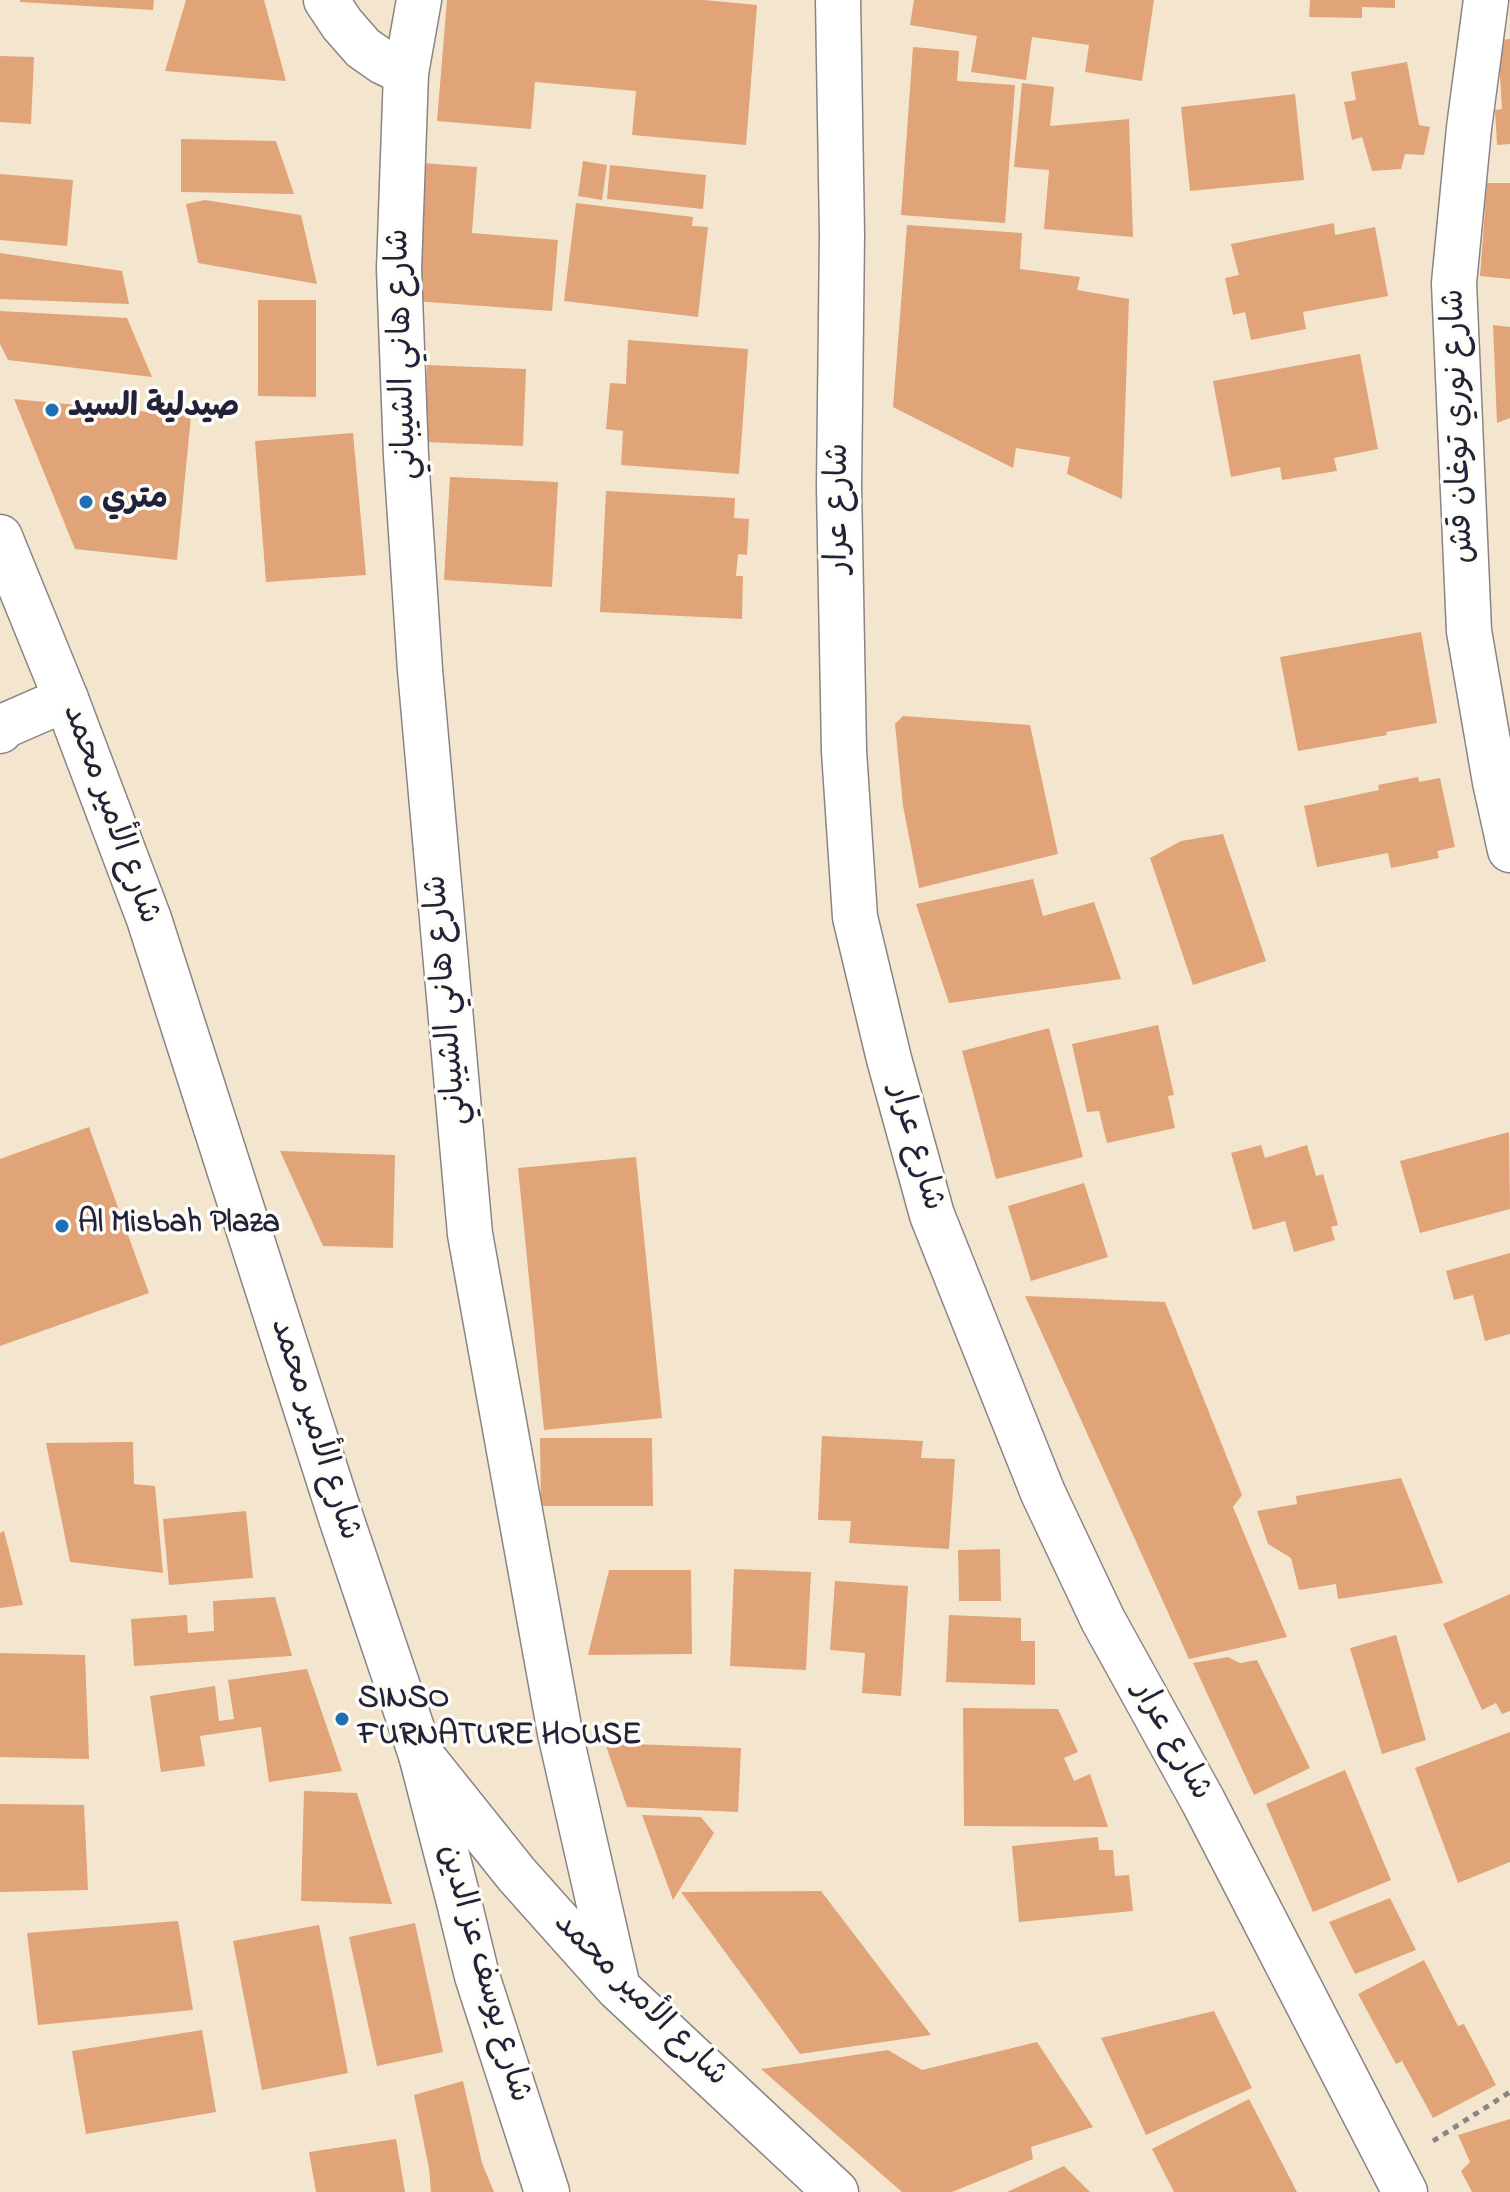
<!DOCTYPE html>
<meta charset="utf-8">
<style>
body{margin:0}
canvas{display:block;background:#f4e6ce}
</style>
<canvas width="1510" height="2192"></canvas>
<script>
const ctx = document.querySelector('canvas').getContext('2d');
ctx.lineJoin = 'round';
function fill(path, color) { ctx.fillStyle = color; ctx.fill(path, 'evenodd'); }
const toPath = rows => new Path2D(rows.map(r => 'M' + r).join(''));
function trace(path, color, width, dash) { ctx.strokeStyle = color; ctx.lineWidth = width; ctx.lineCap = dash ? 'butt' : 'round'; ctx.setLineDash(dash || []); ctx.stroke(path); }
function write(font, color, halo, rows, align = 'center') {
  ctx.font = font + ' "Indie Flower","Playpen Sans Arabic",sans-serif'; ctx.lineWidth = 7; ctx.setLineDash([]); ctx.textBaseline = 'middle'; ctx.strokeStyle = halo; ctx.fillStyle = color; for (const [text, x, y, turn = 0] of rows) {
    ctx.save(); ctx.translate(x, y); ctx.rotate((+turn || 0) * Math.PI / 180); ctx.textAlign = isNaN(turn) ? turn : align; if (halo) ctx.strokeText(text, 0, 0); ctx.fillText(text, 0, 0); ctx.restore();
  }
}
fill(toPath([
 [20,0,154,0,153,10,20,2],
 [186,0,264,0,286,81,165,71],
 [447,0,704,0,757,5,746,145,632,135,636,91,535,82,531,129,437,121],
 [914,0,1154,0,1142,81,1085,72,1089,45,1032,37,1026,80,971,72,977,36,910,25],
 [1310,0,1395,0,1395,8,1362,7,1362,18,1309,17],
 [1510,39,1510,144,1497,145,1495,110,1502,109,1498,40],
 [913,47,959,51,957,81,1015,85,1005,223,901,215],
 [0,56,34,57,31,124,0,122],
 [1407,62,1419,125,1430,127,1424,155,1405,154,1401,169,1372,171,1362,137,1352,140,1344,102,1356,100,1351,72],
 [1022,83,1054,87,1050,126,1129,119,1133,237,1044,229,1049,170,1014,167],
 [1295,94,1304,180,1190,191,1181,107],
 [181,139,276,141,294,194,181,192],
 [583,161,607,165,602,200,578,196],
 [422,163,477,167,472,233,558,240,552,311,414,301],
 [610,165,706,175,703,209,607,199],
 [0,174,73,180,67,246,0,240],
 [1487,183,1510,183,1510,279,1480,276],
 [205,200,301,215,317,284,198,263,186,204],
 [576,203,693,217,692,226,708,227,698,317,564,301],
 [1334,223,1335,235,1375,227,1388,296,1303,312,1306,329,1251,340,1245,312,1233,315,1225,278,1239,275,1231,244],
 [907,225,1022,233,1020,269,1080,277,1077,290,1129,299,1122,499,1067,474,1070,457,1016,448,1013,468,893,407],
 [0,253,122,271,129,304,0,299],
 [258,300,316,300,316,397,258,396],
 [0,311,127,318,152,377,8,360,0,344],
 [1493,325,1510,327,1510,418,1497,423],
 [628,340,748,349,739,474,621,465,623,431,606,429,610,383,626,384],
 [1360,354,1378,449,1334,458,1337,471,1282,480,1280,467,1231,477,1213,381],
 [427,365,526,369,523,446,424,442],
 [14,399,191,416,177,560,75,549],
 [353,433,366,575,266,582,255,441],
 [450,477,558,482,552,587,444,580],
 [606,491,735,498,734,518,749,519,747,555,738,554,736,576,743,576,742,619,600,612],
 [1421,632,1437,723,1386,732,1387,735,1298,751,1280,657],
 [903,716,1030,725,1058,854,919,888,903,806,895,724],
 [1418,777,1419,782,1440,778,1455,847,1437,851,1439,858,1391,868,1388,853,1317,867,1304,806,1379,790,1378,785],
 [1223,834,1266,961,1193,985,1150,858,1181,841],
 [1033,879,1043,916,1094,902,1121,979,949,1003,916,904],
 [1158,1025,1174,1095,1168,1096,1175,1128,1107,1143,1099,1111,1087,1112,1072,1044],
 [1049,1028,1083,1157,996,1179,962,1051],
 [89,1127,149,1293,0,1346,0,1159],
 [1509,1132,1510,1209,1420,1233,1400,1161],
 [1261,1145,1265,1158,1307,1145,1316,1176,1323,1174,1338,1225,1331,1227,1335,1240,1294,1252,1285,1221,1253,1230,1231,1153],
 [280,1151,395,1155,393,1248,323,1246],
 [636,1157,662,1418,544,1430,518,1168],
 [1084,1183,1108,1257,1031,1281,1008,1206],
 [1510,1253,1510,1334,1485,1341,1473,1295,1454,1300,1446,1271],
 [1025,1296,1165,1302,1242,1495,1233,1507,1287,1637,1189,1659],
 [822,1436,923,1441,921,1458,955,1459,949,1549,849,1543,851,1521,818,1520],
 [540,1438,652,1438,653,1506,541,1506],
 [133,1442,134,1484,155,1486,163,1573,70,1562,46,1443],
 [1401,1478,1443,1583,1338,1599,1336,1584,1299,1590,1291,1558,1268,1544,1257,1511,1297,1504,1296,1496],
 [246,1511,253,1578,169,1585,163,1519],
 [4,1531,23,1605,0,1608,0,1533],
 [1000,1549,1001,1601,959,1601,958,1550],
 [734,1569,811,1572,806,1670,730,1666],
 [609,1570,691,1570,692,1654,588,1655],
 [835,1581,908,1586,901,1696,862,1693,865,1653,830,1650],
 [1510,1594,1510,1711,1502,1714,1496,1703,1482,1710,1443,1624],
 [275,1597,292,1656,134,1666,131,1619,187,1615,188,1633,214,1631,213,1601],
 [949,1615,1021,1618,1021,1641,1035,1641,1035,1685,946,1682],
 [1396,1635,1426,1740,1382,1754,1350,1648],
 [0,1653,85,1655,89,1759,0,1757],
 [1228,1657,1240,1663,1257,1660,1310,1768,1254,1795,1193,1663],
 [307,1669,342,1771,269,1782,261,1727,200,1736,205,1766,161,1772,150,1696,215,1686,219,1721,234,1719,228,1680],
 [963,1708,1058,1709,1078,1752,1064,1758,1074,1781,1090,1774,1108,1827,964,1826],
 [1510,1732,1510,1862,1458,1883,1415,1768],
 [605,1743,741,1748,738,1812,627,1807],
 [1345,1770,1391,1880,1313,1912,1266,1804],
 [304,1791,357,1793,392,1904,301,1901],
 [0,1804,84,1805,88,1890,0,1892],
 [642,1815,701,1817,714,1833,673,1900],
 [1098,1837,1099,1850,1113,1850,1115,1876,1129,1875,1133,1911,1019,1922,1012,1846],
 [821,1891,931,2035,800,2054,681,1892],
 [1390,1898,1416,1950,1355,1974,1329,1922],
 [178,1921,193,2010,38,2025,27,1933],
 [415,1923,443,2052,377,2066,349,1937],
 [319,1925,348,2073,262,2090,233,1941],
 [1424,1960,1458,2026,1464,2024,1496,2085,1433,2118,1402,2061,1396,2064,1358,1994],
 [1214,2011,1252,2088,1146,2135,1101,2038],
 [202,2030,216,2112,86,2134,72,2051],
 [1037,2042,1093,2127,1031,2147,1033,2159,952,2192,902,2192,761,2069,888,2050,922,2070],
 [463,2081,482,2163,494,2192,431,2192,429,2168,414,2095],
 [1249,2099,1297,2192,1174,2192,1152,2149],
 [1510,2119,1510,2192,1472,2192,1461,2171,1470,2162,1458,2135],
 [396,2139,405,2192,316,2192,309,2152],
 [1064,2166,1090,2192,1007,2192]
]), '#e1a378');
const street = toPath([
 [326,0,342,24,363,48,383,62,406,73],
 [1486,0,1469,128,1454,283,1469,631,1495,782,1510,850],
 [0,731,4,726,66,699],
 [421,1755,458,1898,477,1976,547,2192]
]);
const secondary = toPath([
 [419,0,406,73,399,269,406,456,420,670,470,1234,560,1733,618,1988],
 [838,0,842,234,839,487,844,751,855,917,889,1059,932,1215,1043,1493,1103,1620,1203,1801,1405,2192],
 [0,537,66,699,149,919,341,1518,421,1755,517,1875,618,1988,836,2192]
]);
trace(street, '#8b8484', 47);
trace(secondary, '#8b8484', 47);
trace(toPath([
 [1433,2141,1510,2092]
]), '#8b8484', 5, [6, 6]);
trace(street, '#fff', 44);
trace(secondary, '#fff', 44);
for (const [x, y, r, color] of [
 [52,410,8,"#1f6fb2"],
 [86,502,8,"#1f6fb2"],
 [62,1226,8,"#1f6fb2"],
 [342,1719,8,"#1f6fb2"]
]) { const dot = new Path2D(); dot.arc(x, y, r, 0, 2 * Math.PI); ctx.fillStyle = color; ctx.fill(dot); trace(dot, '#fdfcf7', 3); }
write('32px', '#22223b', '#fdfcf7', [
 ["شارع هاني الشيباني",405,354,-92],
 ["شارع نوري توغان قش",1461,426,-92],
 ["شارع عرار",841,508,-90],
 ["شارع الأمير محمد",109,815,70],
 ["شارع هاني الشيباني",449,1000,-95],
 ["شارع عرار",914,1148,74],
 ["شارع الأمير محمد",313,1430,72],
 ["شارع عرار",1170,1742,61],
 ["شارع يوسف عز الدين",482,1974,74],
 ["شارع الأمير محمد",639,2001,45]
]);
write('bold 32px', '#22223b', '#fdfcf7', [
 ["صيدلية السيد",68,410],
 ["متري",102,502],
 ["Al Misbah Plaza",78,1226],
 ["SINSO",358,1701],
 ["FURNATURE HOUSE",358,1738]
], 'left');
</script>
